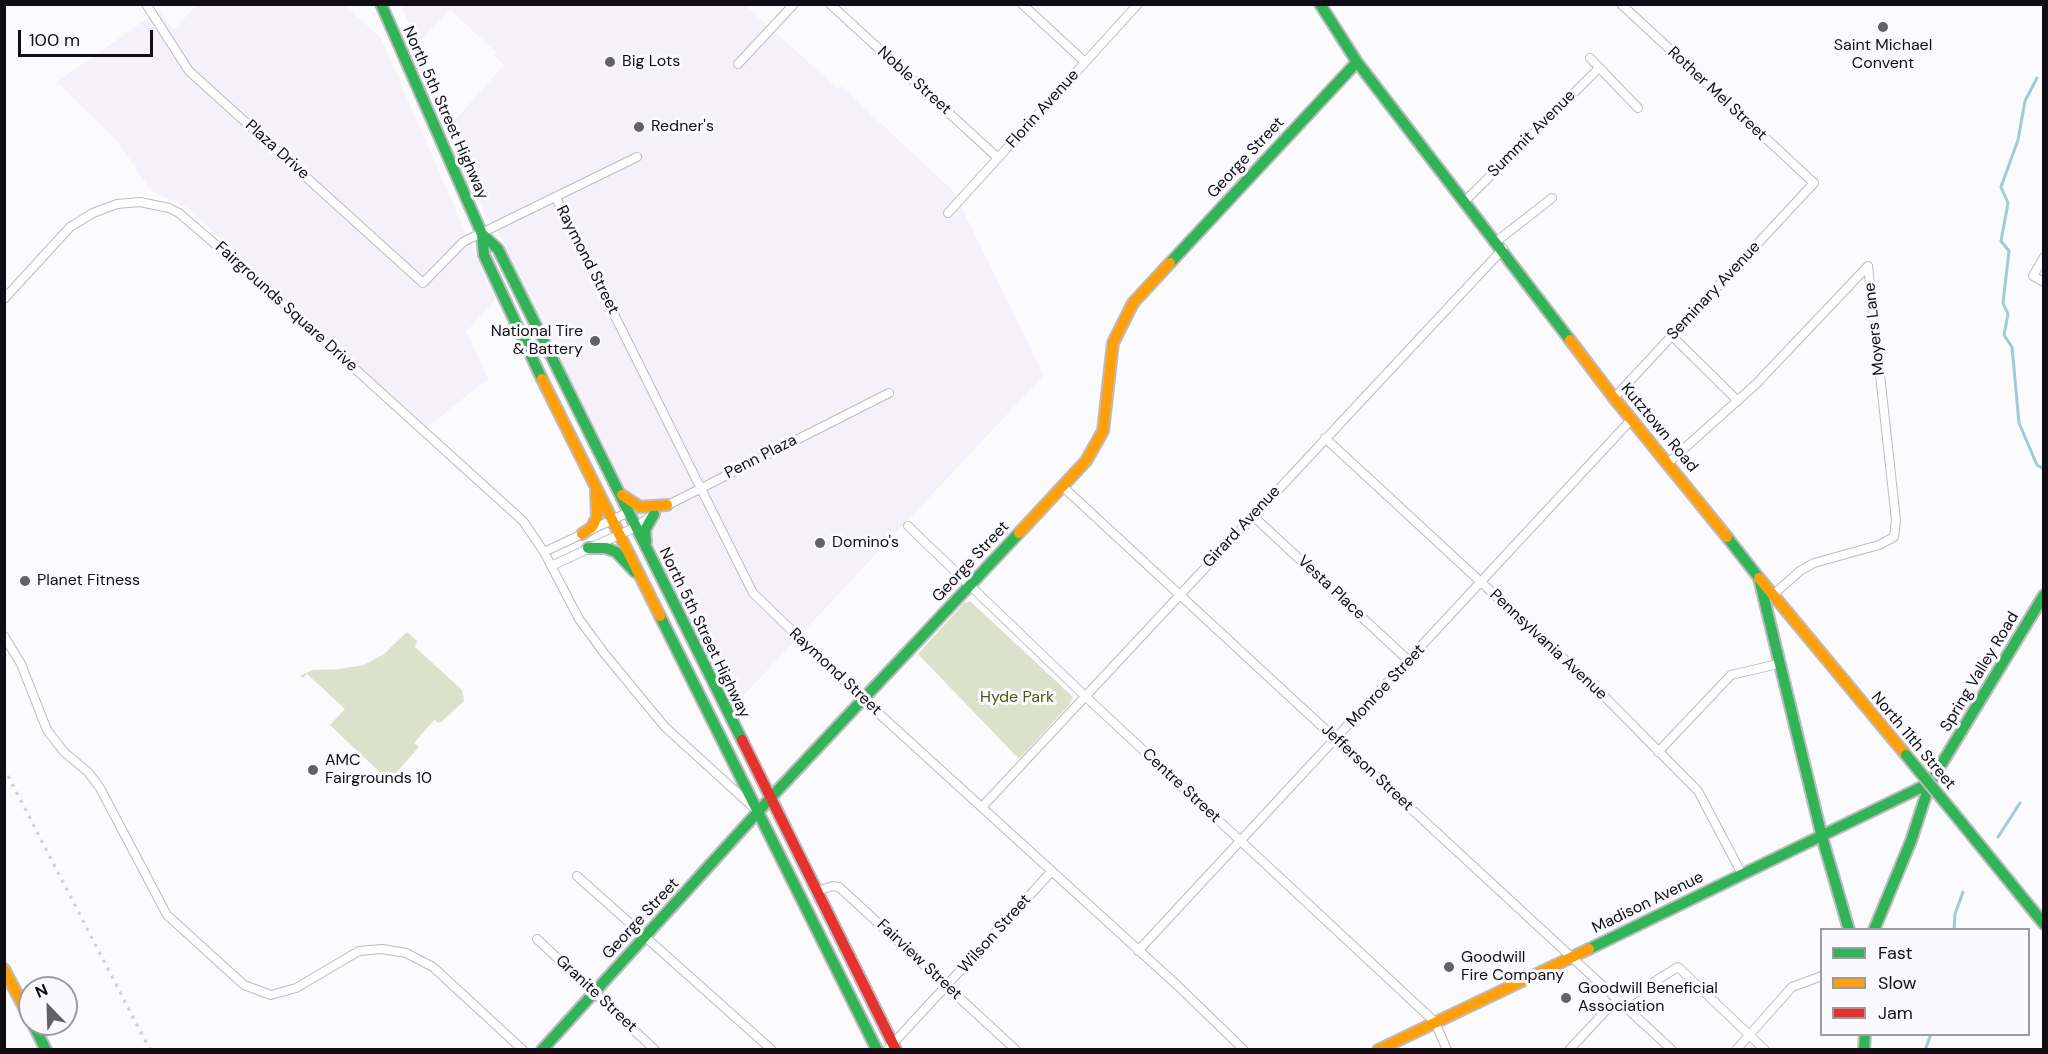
<!DOCTYPE html>
<style>
body{margin:0}
#map{position:relative;width:2048px;height:1054px;overflow:hidden;background:#fbfafc;font-family:"DM Sans",sans-serif}
canvas{display:block}
.frame{position:absolute;inset:0;border:6px solid #100e14;pointer-events:none}
.legend{position:absolute;left:1820px;top:928px;width:210px;height:108px;box-sizing:border-box;background:#faf9fd;border:2px solid #9c9ba0;margin:0;padding:8px 10px;list-style:none;font-size:18px;color:#100e14}
.legend li{display:flex;align-items:center;gap:12px;height:30px}
.legend b{width:30px;border:2px solid #9c9ba0}
.north{position:absolute;left:18px;top:976px;width:60px;height:60px;box-sizing:border-box;background:#faf9fd;border:2px solid #9c9ba0;border-radius:50%;rotate:337deg;font-size:16px;font-weight:700;line-height:24px;text-align:center;color:#100e14}
.north::after{content:'';display:block;margin:auto;width:21px;height:27px;background:#626165;clip-path:polygon(50% 0,100% 100%,50% 72%,0 100%)}
.scale{position:absolute;left:18px;top:30px;width:135px;height:27px;box-sizing:border-box;border:3px solid #100e14;border-top:0;padding-left:8px;font-size:18px;line-height:21px;white-space:nowrap;color:#100e14;-webkit-text-stroke:4px #faf9fd;paint-order:stroke}
</style>
<div id="map">
<canvas width="2048" height="1054"></canvas>
<div class="frame"></div>
<ul class="legend">
<li><b style="height:8px;background:#30b455"></b>Fast</li>
<li><b style="height:8px;background:#ff9f0a"></b>Slow</li>
<li><b style="height:8px;background:#e5322d"></b>Jam</li>
</ul>
<div class="north">N</div>
<div class="scale">100 m</div>
</div>
<script>
const ctx = document.querySelector('canvas').getContext('2d');
ctx.lineJoin = 'round';
function fill(path, color) { ctx.fillStyle = color; ctx.fill(path, 'evenodd'); }
const toPath = rows => new Path2D(rows.map(r => 'M' + r).join(''));
function trace(path, color, width, dash) { ctx.strokeStyle = color; ctx.lineWidth = width; ctx.lineCap = dash ? 'butt' : 'round'; ctx.setLineDash(dash || []); ctx.stroke(path); }
function write(font, color, halo, rows, align = 'center') {
  ctx.font = font + ' "DM Sans",sans-serif'; ctx.lineWidth = 6; ctx.setLineDash([]); ctx.textBaseline = 'middle'; ctx.strokeStyle = halo; ctx.fillStyle = color; for (const [text, x, y, turn = 0] of rows) {
    ctx.save(); ctx.translate(x, y); ctx.rotate((+turn || 0) * Math.PI / 180); ctx.textAlign = isNaN(turn) ? turn : align; if (halo) ctx.strokeText(text, 0, 0); ctx.fillText(text, 0, 0); ctx.restore();
  }
}
fill(toPath([
 [197,5,344,5,381,38,495,300,466,332,488,379,427,427,276,293,190,209,151,191,118,142,57,82,159,10,173,30],
 [401,5,745,5,838,89,841,86,954,192,1044,375,731,709,693,636,687,612,649,536,636,522,629,497,502,240,484,211,448,128,504,65,494,55,496,52,450,10,418,43]
]), '#f5f1fb');
fill(toPath([
 [970,601,1073,697,1069,705,1019,759,918,654,964,603],
 [407,632,417,641,415,647,462,690,464,701,440,723,434,720,414,743,419,747,389,781,330,725,345,709,307,674,303,678,300,676,313,670,339,669,364,665,384,654]
]), '#dce1cb');
trace(toPath([
 [2037,78,2025,101,2018,140,2001,187,2008,203,2001,241,2009,251,2003,303,2008,314,2004,335,2012,347,2019,423,2037,465,2044,469],
 [1998,837,2020,803],
 [1954,930,1955,914,1963,892],
 [1925,1050,1931,1034]
]), '#a1cbd7', 3);
const street = toPath([
 [146,4,189,71,423,283,463,242,637,157],
 [830,4,998,158],
 [1022,4,1085,62],
 [1590,58,1638,108],
 [738,64,794,4],
 [556,198,753,593,864,700,1178,986,1244,1050],
 [1465,201,1599,68],
 [948,213,1138,4],
 [1497,241,1552,198],
 [2044,257,2033,276,2044,282],
 [4,299,70,227,93,213,117,204,140,202,169,208,179,213,259,282,523,521,544,552,579,619,604,653,665,727,753,807],
 [1672,336,1738,401],
 [1614,398,1814,183,1621,4],
 [1325,438,1602,694,1698,791,1742,874],
 [1667,464,1756,384,1868,266,1896,520,1894,537,1879,545,1814,563,1800,571,1774,594],
 [1062,486,1672,1050],
 [666,506,889,393],
 [1253,516,1409,661],
 [908,526,1085,696,1435,1022,1447,1050],
 [544,552,629,512],
 [551,566,636,527,651,516],
 [4,636,21,664,47,730,64,752,88,772,100,788,167,915,244,985,271,995,296,988,359,951,382,949,406,953,433,967,523,1050],
 [1658,752,1731,675,1778,664],
 [982,807,1503,249],
 [577,876,772,1050],
 [817,891,833,886,839,887,1016,1050],
 [537,939,655,1050],
 [1138,951,1631,420],
 [887,1050,1052,871],
 [1569,1050,1612,1004,1621,1002,1678,967,1765,1050],
 [1736,1050,1792,987,1822,976]
]);
const fast = toPath([
 [381,4,482,234,484,255,542,379],
 [1320,4,1357,62,1570,340],
 [482,234,498,249,742,740],
 [1170,263,1357,62],
 [1727,537,1759,578,1822,837,1849,930],
 [646,542,645,530,654,514],
 [588,548,606,548,616,552,635,572],
 [660,616,877,1050],
 [1952,811,2044,924],
 [1874,930,1911,841,1930,783,2044,595],
 [1589,949,1930,783],
 [33,1024,46,1050],
 [542,1050,776,792,1019,533],
 [1864,1050,1865,1034]
]);
const slow = toPath([
 [1570,340,1614,398,1727,537],
 [542,379,660,616],
 [622,495,640,507,667,505],
 [1019,533,1086,461,1103,431,1113,343,1133,303,1170,263],
 [582,534,592,527,597,517,596,491],
 [1759,578,1906,755],
 [4,969,30,1019],
 [1378,1050,1589,949]
]);
const jam = toPath([
 [742,740,896,1050]
]);
trace(street, '#bdbbc0', 10);
trace(fast, '#bdbbc0', 14);
trace(slow, '#bdbbc0', 14);
trace(jam, '#bdbbc0', 14);
trace(street, '#fefeff', 8);
trace(fast, '#30b455', 10);
trace(slow, '#ff9f0a', 10);
trace(jam, '#e5322d', 10);
trace(toPath([
 [4,768,150,1050]
]), '#d0d0d0', 3, [3, 6]);
const fastBridge = toPath([
 [1906,755,1952,811]
]);
trace(fastBridge, '#bdbbc0', 14, []);
trace(fastBridge, '#30b455', 10);
for (const [x, y, r, color] of [
 [1883,27,6,"#626165"],
 [610,62,6,"#626165"],
 [639,127,6,"#626165"],
 [595,341,6,"#626165"],
 [820,543,6,"#626165"],
 [25,581,6,"#626165"],
 [313,770,6,"#626165"],
 [1449,967,6,"#626165"],
 [1566,998,6,"#626165"]
]) { const dot = new Path2D(); dot.arc(x, y, r, 0, 2 * Math.PI); ctx.fillStyle = color; ctx.fill(dot); trace(dot, '#faf9fd', 2); }
write('16px', '#100e14', '#faf9fd', [
 ["Saint Michael",1883,46,"center"],
 ["Convent",1883,64,"center"],
 ["Big Lots",622,62],
 ["Redner's",651,127],
 ["National Tire",583,332,"right"],
 ["& Battery",583,350,"right"],
 ["Domino's",832,543],
 ["Planet Fitness",37,581],
 ["AMC",325,761],
 ["Fairgrounds 10",325,779],
 ["Goodwill",1461,958],
 ["Fire Company",1461,976],
 ["Goodwill Beneficial",1578,989],
 ["Association",1578,1007]
], 'left');
write('16px', '#100e14', '#faf9fd', [
 ["Noble Street",914,81,42],
 ["Rother Mel Street",1717,94,43],
 ["Florin Avenue",1043,109,-48],
 ["North 5th Street Highway",445,113,66],
 ["Summit Avenue",1532,134,-45],
 ["Plaza Drive",277,150,42],
 ["George Street",1246,158,-47],
 ["Raymond Street",587,260,63],
 ["Seminary Avenue",1714,291,-47],
 ["Fairgrounds Square Drive",286,307,42],
 ["Moyers Lane",1875,329,-96],
 ["Kutztown Road",1659,428,50],
 ["Penn Plaza",761,457,-27],
 ["Girard Avenue",1242,527,-47],
 ["George Street",971,562,-47],
 ["Vesta Place",1331,588,43],
 ["North 5th Street Highway",704,633,64],
 ["Pennsylvania Avenue",1548,645,43],
 ["Raymond Street",835,672,43],
 ["Spring Valley Road",1980,672,-59],
 ["Monroe Street",1386,686,-47],
 ["North 11th Street",1913,741,50],
 ["Jefferson Street",1367,768,43],
 ["Centre Street",1181,786,43],
 ["Madison Avenue",1648,903,-26],
 ["George Street",641,919,-47],
 ["Wilson Street",995,934,-48],
 ["Fairview Street",919,960,43],
 ["Granite Street",596,994,43]
]);
write('16px', '#4c590d', '#faf9fd', [
 ["Hyde Park",1017,698]
]);
</script>
